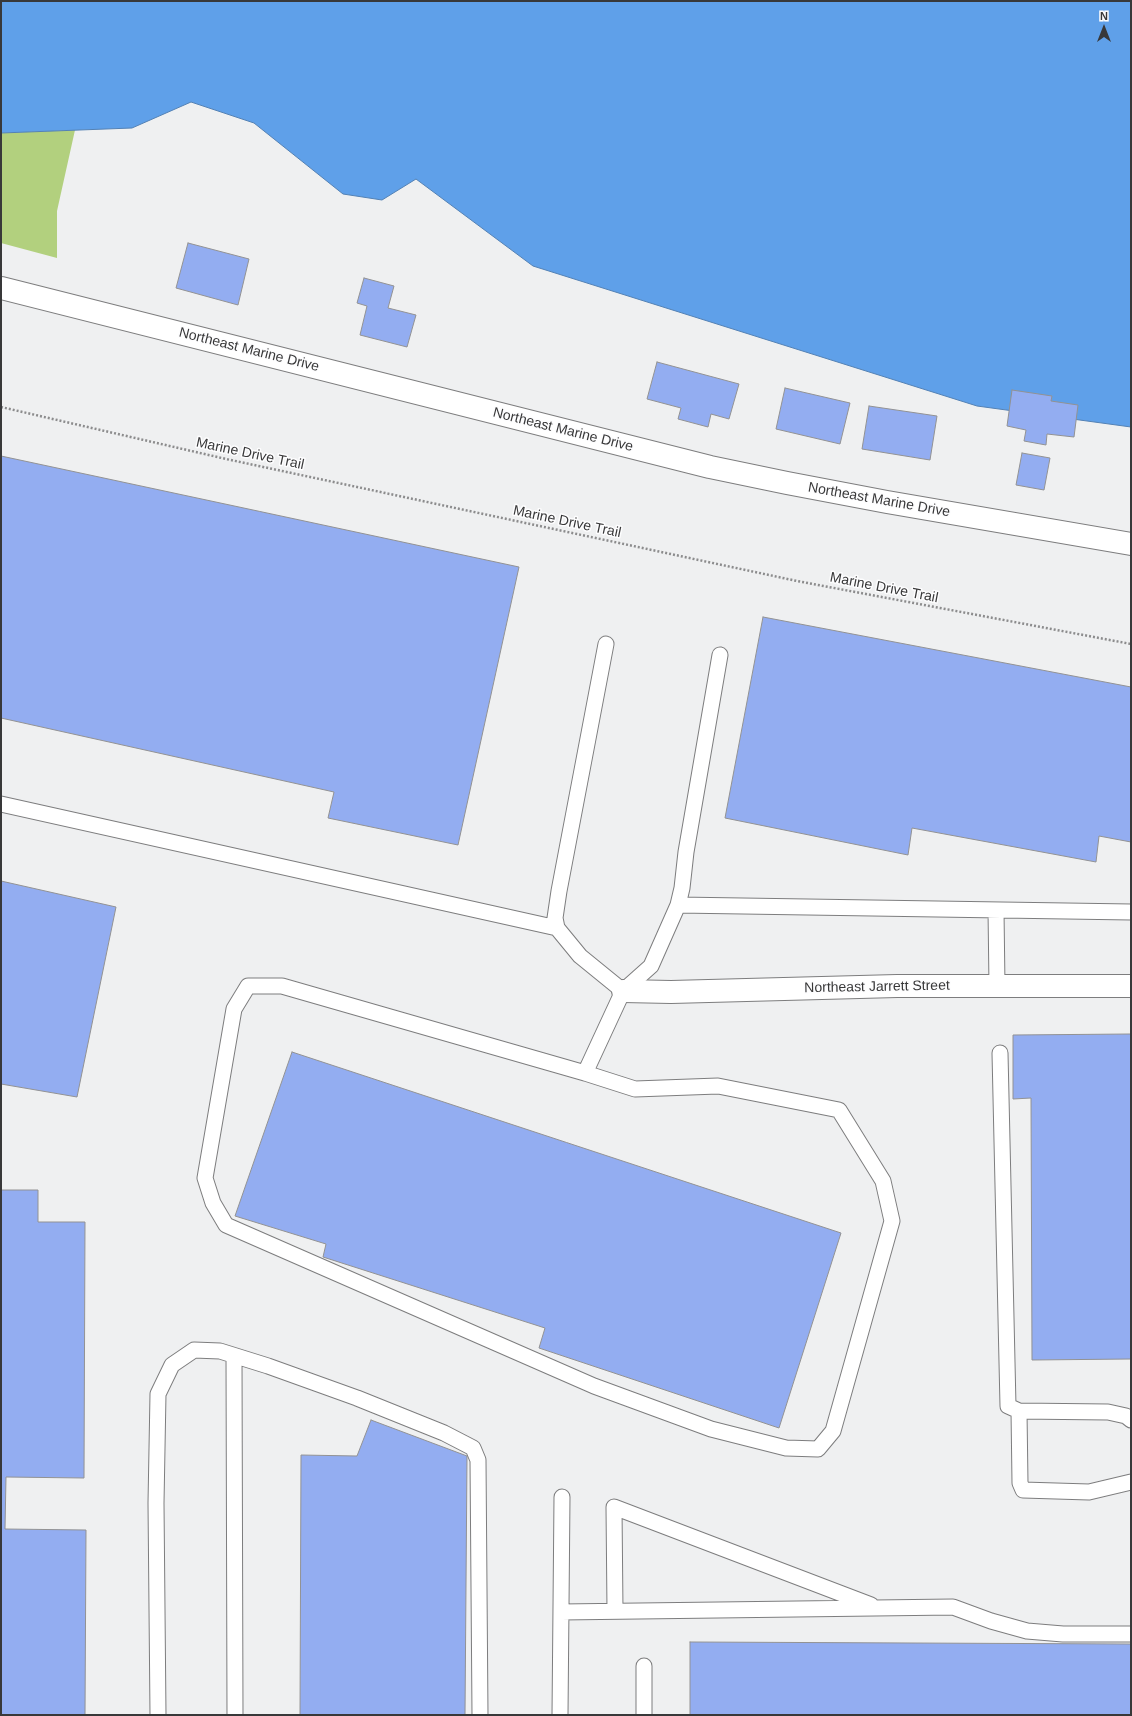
<!DOCTYPE html>
<style>
body{margin:0}
#map{position:relative;width:1132px;height:1716px;overflow:hidden;background:#eff0f1;font-family:Helvetica,sans-serif}
canvas{display:block}
.frame{position:absolute;inset:0;border:2px solid #383839;pointer-events:none}
.north{position:absolute;left:1084px;top:8px;width:40px;height:40px;-webkit-text-stroke:3px #fdfdfe;paint-order:stroke;rotate:0deg;font-size:11px;font-weight:700;line-height:16px;text-align:center;color:#383839}
.north::after{content:'';display:block;margin:auto;width:14px;height:18px;background:#383839;clip-path:polygon(50% 0,100% 100%,50% 72%,0 100%)}
</style>
<div id="map">
<canvas width="1132" height="1716"></canvas>
<div class="frame"></div>
<div class="north">N</div>
</div>
<script>
const ctx = document.querySelector('canvas').getContext('2d');
ctx.lineJoin = 'round';
function fill(path, color) { ctx.fillStyle = color; ctx.fill(path, 'evenodd'); }
const toPath = rows => new Path2D(rows.map(r => 'M' + r).join(''));
function trace(path, color, width, dash) { ctx.strokeStyle = color; ctx.lineWidth = width; ctx.lineCap = dash ? 'butt' : 'round'; ctx.setLineDash(dash || []); ctx.stroke(path); }
function write(font, color, halo, rows, align = 'center') {
  ctx.font = font + ' Helvetica,sans-serif'; ctx.lineWidth = 3; ctx.setLineDash([]); ctx.textBaseline = 'middle'; ctx.strokeStyle = halo; ctx.fillStyle = color; for (const [text, x, y, turn = 0] of rows) {
    ctx.save(); ctx.translate(x, y); ctx.rotate((+turn || 0) * Math.PI / 180); ctx.textAlign = isNaN(turn) ? turn : align; if (halo) ctx.strokeText(text, 0, 0); ctx.fillText(text, 0, 0); ctx.restore();
  }
}
fill(toPath([
 [75,130,57,211,57,258,1,243,1,133]
]), '#b2d07e');
const water = toPath([
 [1,1,1131,1,1131,427,977,406,533,266,416,179,382,200,343,194,254,123,191,102,132,128,1,133,1,1]
]);
fill(water, '#5fa0e9');
trace(water, '#5381b4', 1);
const building = toPath([
 [188,243,249,259,238,305,176,288,188,243],
 [364,278,394,286,388,308,416,315,407,347,360,335,367,306,357,303,364,278],
 [657,362,739,384,729,419,711,414,708,427,678,419,681,408,647,399,657,362],
 [785,388,850,403,840,444,776,429,785,388],
 [1012,390,1052,396,1051,401,1078,405,1074,437,1047,434,1046,445,1024,441,1026,430,1007,426,1012,390],
 [869,406,937,416,930,460,862,449,869,406],
 [1022,453,1050,458,1044,490,1016,485,1022,453],
 [1,456,519,567,458,845,328,818,334,792,1,718,1,456],
 [763,617,1131,687,1131,842,1099,836,1096,862,912,828,908,855,725,818,763,617],
 [1,881,116,907,77,1097,1,1084,1,881],
 [1131,1034,1131,1359,1032,1360,1031,1098,1013,1099,1013,1035,1131,1034],
 [292,1052,841,1233,779,1428,539,1348,545,1328,323,1257,326,1244,235,1216,292,1052],
 [1,1190,38,1190,38,1222,85,1222,84,1478,6,1477,5,1529,86,1530,85,1715,1,1715,1,1190],
 [371,1420,467,1456,465,1715,300,1715,301,1455,357,1456,371,1420],
 [690,1642,1131,1644,1131,1715,690,1715,690,1642]
]);
fill(building, '#93adf1');
trace(building, '#929293', 1);
const lane = toPath([
 [606,644,559,891,555,918,557,928,580,956,623,991],
 [1,804,557,928],
 [678,905,1131,912],
 [996,910,997,986],
 [1000,1053,1008,1406,1019,1411],
 [585,1073,635,1089,718,1086,839,1110,883,1181,892,1221,833,1431,818,1449,786,1448,711,1429,594,1386,226,1225,213,1203,205,1178,234,1009,248,986,282,986,585,1073,623,991,651,966,678,905,682,888,686,852,720,655],
 [234,1356,235,1715],
 [1131,1420,1126,1416,1108,1412,1019,1411,1020,1483,1023,1490,1089,1492,1131,1482],
 [615,1611,614,1507,871,1605],
 [561,1612,953,1607,991,1621,1027,1631,1063,1634,1131,1634],
 [644,1666,644,1715],
 [158,1715,156,1503,158,1394,172,1365,194,1350,220,1351,268,1366,357,1398,444,1433,473,1448,478,1460,480,1715],
 [560,1715,562,1497]
]);
const street = toPath([
 [623,991,671,992,897,986,1131,986]
]);
const secondary = toPath([
 [1,288,710,467,787,483,887,502,1131,544]
]);
trace(lane, '#7d7d7e', 17);
trace(street, '#7d7d7e', 24);
trace(secondary, '#7d7d7e', 24);
trace(toPath([
 [1,407,226,459,797,581,1131,644]
]), '#8c8c8d', 2.5, [2, 2]);
trace(lane, '#fff', 15);
trace(street, '#fff', 22);
trace(secondary, '#fff', 22);
write('14px', '#383839', '#fdfdfe', [
 ["Northeast Marine Drive",249,350,14],
 ["Northeast Marine Drive",563,430,14],
 ["Marine Drive Trail",250,454,12],
 ["Northeast Marine Drive",879,500,10],
 ["Marine Drive Trail",567,522,12],
 ["Marine Drive Trail",884,588,11],
 ["Northeast Jarrett Street",877,987,-1]
]);
</script>
